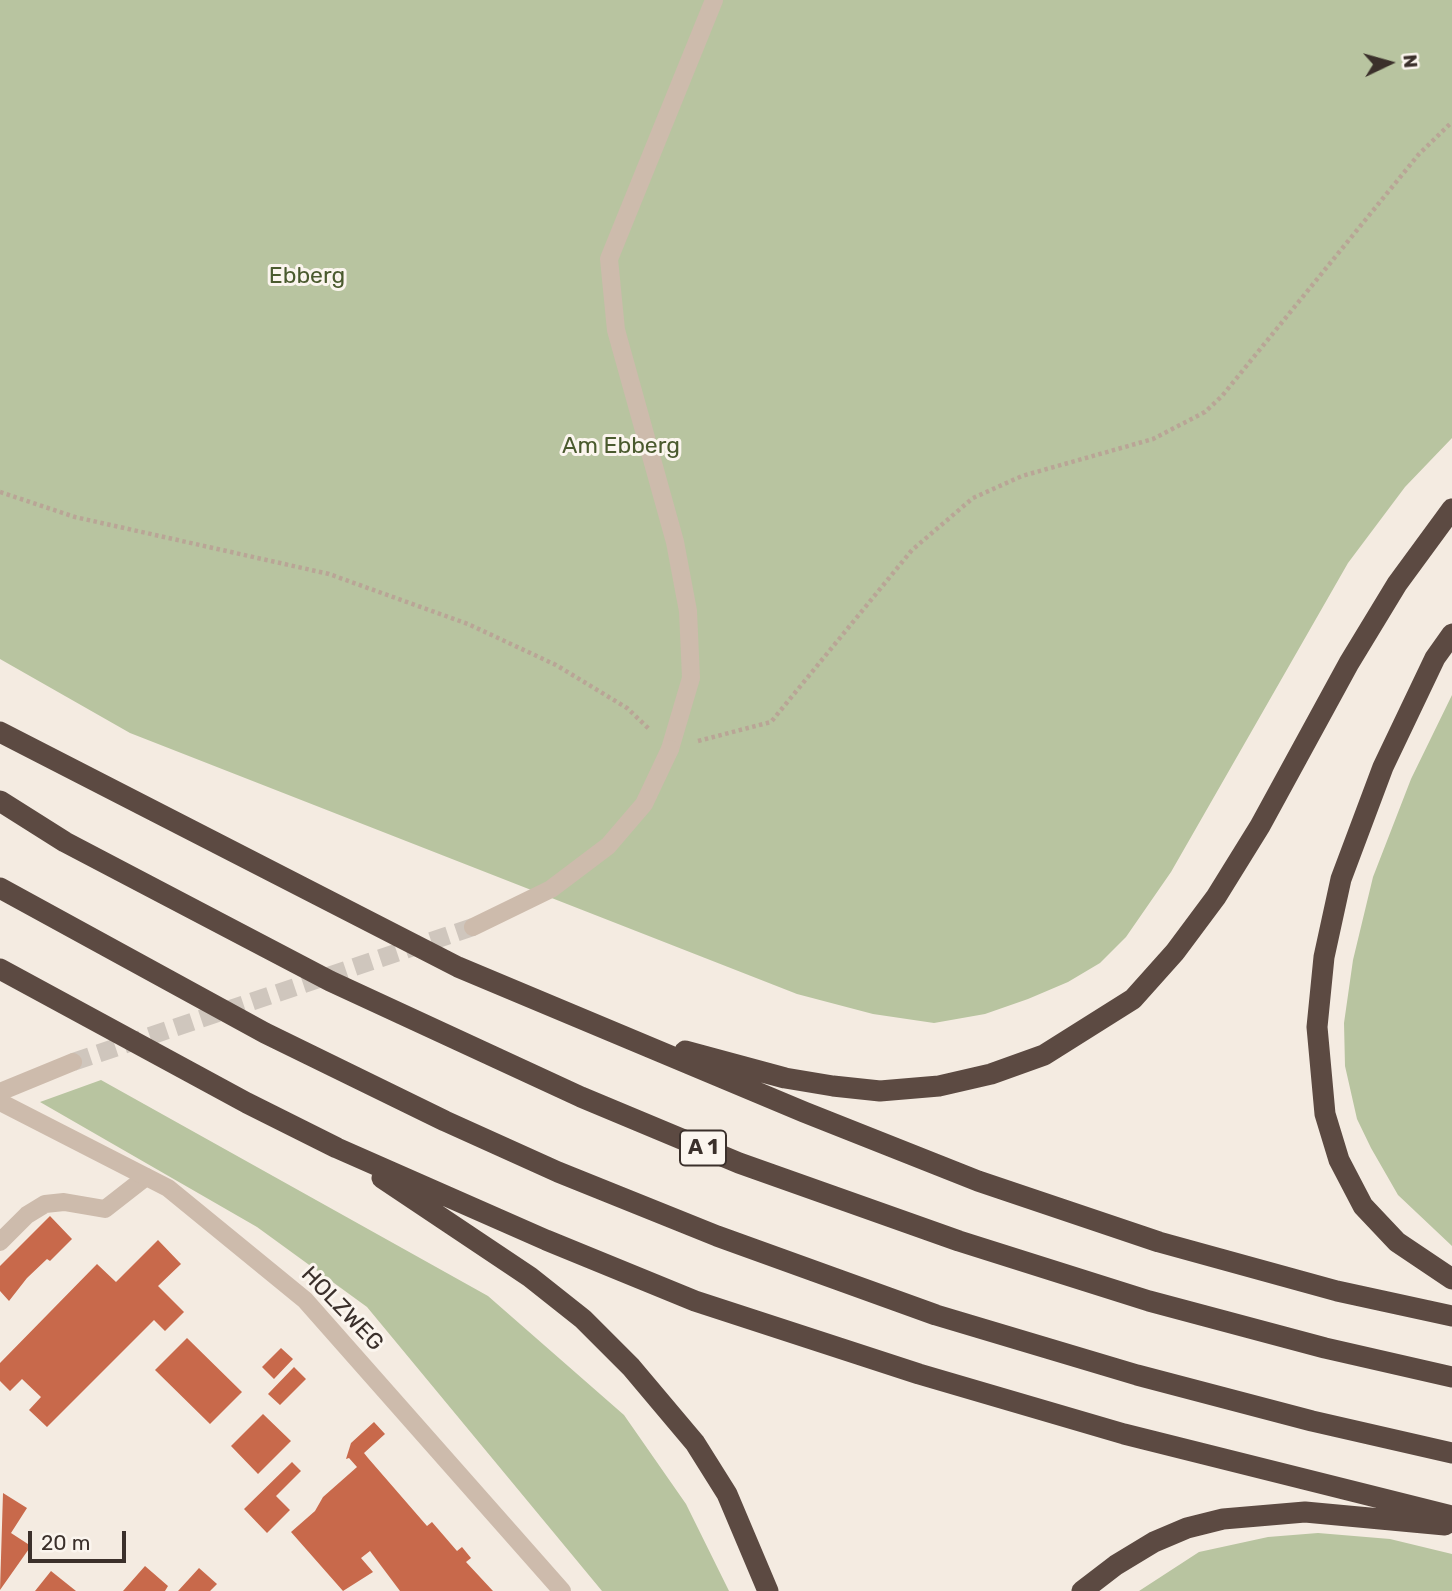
<!DOCTYPE html>
<style>
body{margin:0}
#map{position:relative;width:1452px;height:1591px;overflow:hidden;background:#f4ebe1;font-family:Rubik,sans-serif}
canvas{display:block}
.north{position:absolute;left:1354px;top:28px;width:70px;height:70px;-webkit-text-stroke:5px #fbf5ee;paint-order:stroke;rotate:85deg;font-size:19px;font-weight:700;line-height:28px;text-align:center;color:#3b302b}
.north::after{content:'';display:block;margin:auto;width:24px;height:32px;background:#3b302b;clip-path:polygon(50% 0,100% 100%,50% 72%,0 100%)}
.scale{position:absolute;left:28px;top:1531px;width:98px;height:32px;box-sizing:border-box;border:4px solid #3b302b;border-top:0;padding-left:9px;font-size:21px;line-height:24px;white-space:nowrap;color:#3b302b;-webkit-text-stroke:5px #fbf5ee;paint-order:stroke}
</style>
<div id="map">
<canvas width="1452" height="1591"></canvas>
<div class="north">N</div>
<div class="scale">20 m</div>
</div>
<script>
const ctx = document.querySelector('canvas').getContext('2d');
ctx.lineJoin = 'round';
function fill(path, color) { ctx.fillStyle = color; ctx.fill(path, 'evenodd'); }
const toPath = rows => new Path2D(rows.map(r => 'M' + r).join(''));
function trace(path, color, width, dash) { ctx.strokeStyle = color; ctx.lineWidth = width; ctx.lineCap = dash ? 'butt' : 'round'; ctx.setLineDash(dash || []); ctx.stroke(path); }
function write(font, color, halo, rows, align = 'center') {
  ctx.font = font + ' Rubik,sans-serif'; ctx.lineWidth = 6; ctx.setLineDash([]); ctx.textBaseline = 'middle'; ctx.strokeStyle = halo; ctx.fillStyle = color; for (const [text, x, y, turn = 0] of rows) {
    ctx.save(); ctx.translate(x, y); ctx.rotate((+turn || 0) * Math.PI / 180); ctx.textAlign = isNaN(turn) ? turn : align; if (halo) ctx.strokeText(text, 0, 0); ctx.fillText(text, 0, 0); ctx.restore();
  }
}
fill(toPath([
 [0,0,1452,0,1452,438,1405,487,1348,563,1171,872,1126,937,1100,963,1068,982,1028,999,985,1014,934,1023,873,1014,797,994,130,733,0,659],
 [1452,695,1452,1246,1398,1195,1371,1148,1357,1119,1345,1066,1344,1023,1353,960,1373,877,1411,779],
 [101,1080,488,1296,624,1415,686,1504,729,1591,602,1591,367,1307,257,1227,40,1102],
 [1318,1533,1390,1539,1452,1554,1452,1591,1139,1591,1199,1552,1268,1537]
]), '#b8c4a0');
fill(toPath([
 [50,1216,72,1239,50,1261,47,1259,27,1278,9,1301,0,1291,0,1266],
 [158,1240,181,1264,158,1286,184,1312,165,1331,154,1320,47,1427,29,1410,41,1397,22,1379,10,1391,0,1381,0,1363,97,1264,116,1282],
 [187,1338,242,1392,210,1424,155,1370],
 [281,1348,293,1359,274,1379,262,1367],
 [294,1367,306,1379,280,1405,268,1394],
 [263,1414,291,1441,258,1474,231,1446],
 [374,1422,385,1434,364,1453,368,1458,427,1526,432,1522,457,1551,462,1547,471,1558,466,1562,493,1591,400,1591,370,1551,361,1558,373,1572,343,1591,291,1532,315,1511,323,1497,357,1467,349,1458,346,1459,351,1443],
 [292,1462,301,1471,276,1496,290,1510,267,1533,244,1509],
 [3,1493,27,1508,11,1533,31,1546,0,1590],
 [145,1566,168,1586,165,1591,123,1591],
 [199,1568,217,1584,210,1591,178,1591],
 [51,1571,76,1591,35,1591]
]), '#c8694b');
trace(toPath([
 [73,1062,473,927]
]), '#cfc6bd', 18, [18, 9]);
trace(toPath([
 [0,492,75,517,329,574,468,624,556,665,627,708,649,729],
 [698,741,771,722,912,550,973,498,1022,476,1153,439,1205,412,1222,396,1419,154,1452,122]
]), '#b9a596', 4.5, [3.5, 3.5]);
trace(toPath([
 [670,749,691,678,688,611,675,542,616,330,609,259,714,0],
 [0,1242,27,1215,45,1204,64,1202,105,1209,146,1177]
]), '#cdbbac', 18);
trace(toPath([
 [473,927,551,889,608,846,644,804,670,749],
 [0,1092,73,1062],
 [0,1102,168,1188,305,1300,562,1591]
]), '#cdbbac', 18);
trace(toPath([
 [1452,634,1435,658,1383,767,1341,879,1324,957,1317,1027,1325,1114,1339,1160,1363,1206,1397,1242,1452,1279],
 [0,732,458,967,804,1112,978,1181,1159,1242,1337,1291,1452,1316],
 [0,801,65,842,330,981,581,1097,739,1163,959,1241,1149,1301,1325,1348,1452,1377],
 [0,888,265,1033,445,1121,558,1172,717,1236,936,1315,1137,1375,1312,1421,1452,1453],
 [0,969,247,1103,337,1148,546,1240,695,1301,919,1374,1124,1434,1452,1516],
 [685,1051,785,1078,833,1086,880,1091,939,1086,991,1074,1044,1055,1133,999,1175,952,1216,897,1260,826,1349,663,1397,584,1452,509],
 [382,1178,530,1277,583,1319,631,1367,695,1443,727,1494,768,1591],
 [1082,1591,1116,1565,1154,1542,1187,1528,1223,1519,1305,1512,1445,1525]
]), '#5c4a42', 21);
for (const [x, y, w] of [
 [703,1148,46]
]) { const box = new Path2D(); box.roundRect(x - w / 2, y - 17.5, w, 35, 5); ctx.fillStyle = '#fbf5ee'; ctx.fill(box); trace(box, '#3b302b', 2); }
write('bold 21px', '#3b302b', null, [
 ["A 1",703,1148]
]);
write('23px', '#4a5a2e', '#fbf5ee', [
 ["Ebberg",307,276],
 ["Am Ebberg",621,446]
]);
write('23px', '#3b302b', '#fbf5ee', [
 ["HOLZWEG",342,1309,46]
]);
</script>
